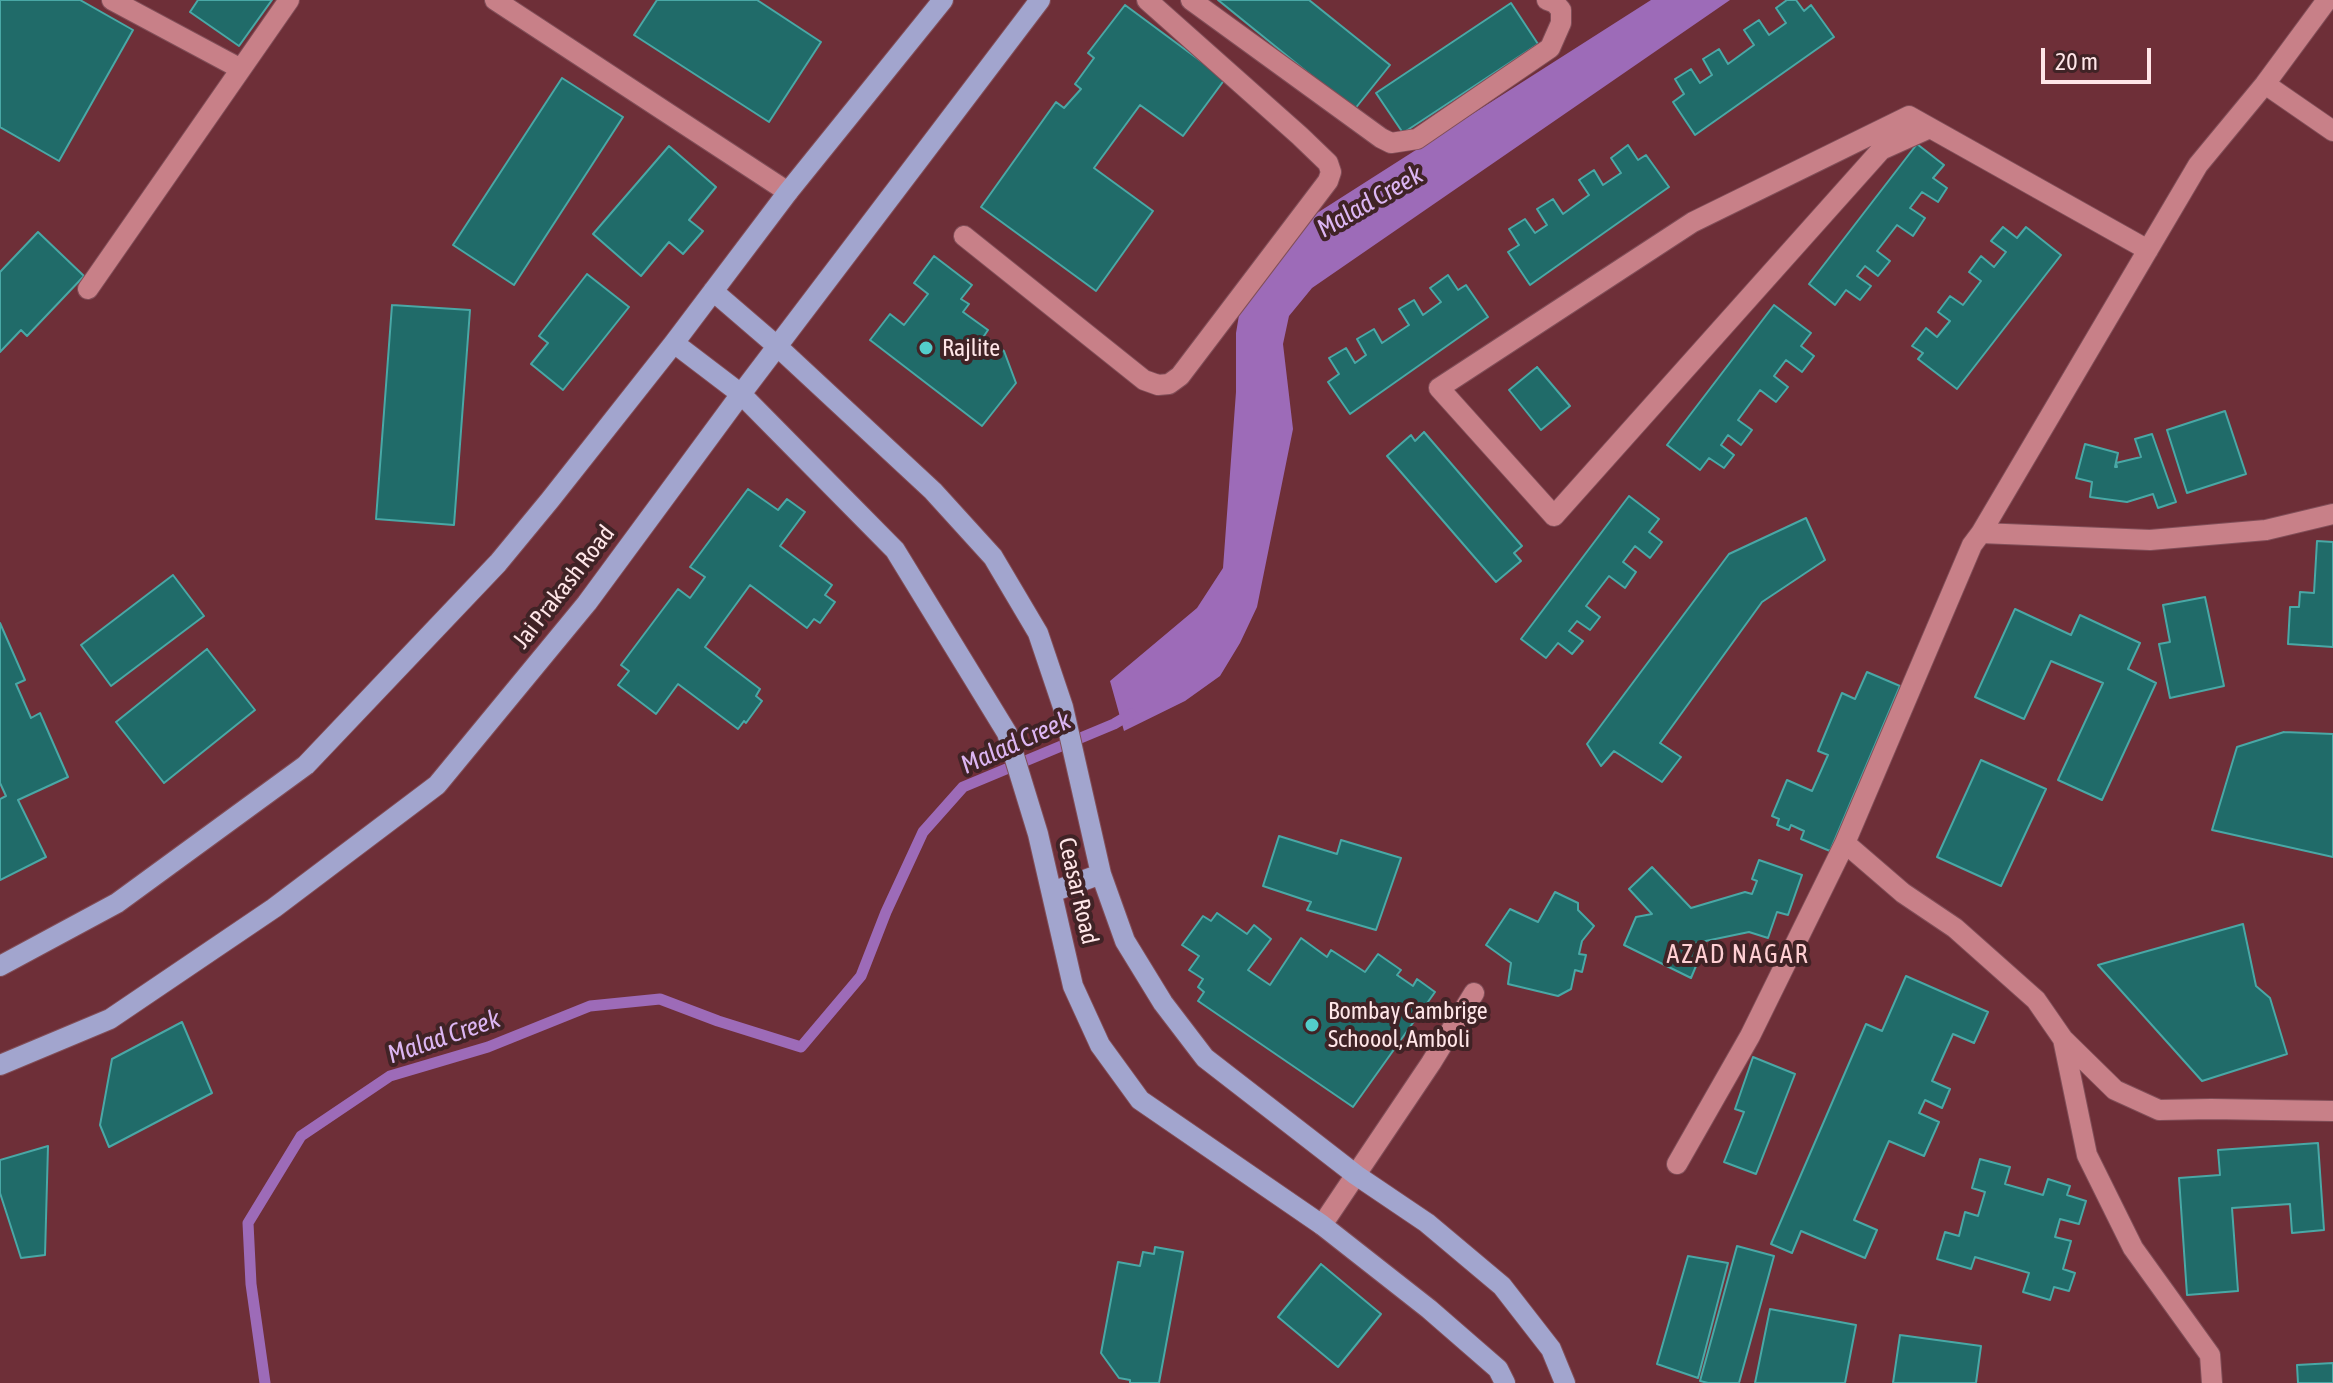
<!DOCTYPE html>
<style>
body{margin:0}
#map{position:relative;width:2333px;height:1383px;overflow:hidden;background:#6e2f38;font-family:"Asap Condensed",sans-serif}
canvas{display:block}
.scale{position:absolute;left:2041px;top:48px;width:110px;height:36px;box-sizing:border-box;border:4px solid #ffe6e8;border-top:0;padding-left:10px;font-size:24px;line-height:28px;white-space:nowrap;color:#ffe6e8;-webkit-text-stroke:6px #402326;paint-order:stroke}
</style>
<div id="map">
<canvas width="2333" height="1383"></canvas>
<div class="scale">20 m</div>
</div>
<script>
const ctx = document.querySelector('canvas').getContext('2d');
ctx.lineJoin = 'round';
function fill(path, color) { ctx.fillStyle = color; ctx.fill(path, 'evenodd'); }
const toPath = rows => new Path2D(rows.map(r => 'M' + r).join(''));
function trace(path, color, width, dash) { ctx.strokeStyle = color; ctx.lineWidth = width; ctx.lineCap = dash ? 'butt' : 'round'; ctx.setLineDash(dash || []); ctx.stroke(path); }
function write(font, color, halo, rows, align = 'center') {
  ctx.font = font + ' "Asap Condensed",sans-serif'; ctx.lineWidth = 8; ctx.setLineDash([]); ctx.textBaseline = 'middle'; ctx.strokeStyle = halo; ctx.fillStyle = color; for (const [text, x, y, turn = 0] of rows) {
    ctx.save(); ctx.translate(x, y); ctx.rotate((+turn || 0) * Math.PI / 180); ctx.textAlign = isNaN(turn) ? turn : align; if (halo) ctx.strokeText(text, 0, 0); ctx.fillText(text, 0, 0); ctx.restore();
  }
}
fill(toPath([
 [1651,0,1730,0,1312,288,1289,316,1283,344,1293,429,1257,607,1240,643,1220,676,1185,701,1124,731,1110,681,1197,608,1223,568,1236,392,1236,333,1245,279,1292,229]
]), '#9d6bb8');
trace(toPath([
 [265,1383,251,1284,248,1223,301,1136,390,1076,488,1047,590,1006,660,999,718,1021,801,1047,861,976,886,912,923,832,963,787,1114,724,1131,714]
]), '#9d6bb8', 11);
const building = toPath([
 [0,0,80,0,133,30,59,161,0,127,0,0],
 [198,0,272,0,239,46,190,12,198,0],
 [657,0,757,0,821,42,769,122,634,35,657,0],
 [1218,0,1309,0,1390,65,1354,110,1218,0],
 [1787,0,1796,0,1804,11,1811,5,1834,37,1695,135,1673,102,1684,94,1675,79,1691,69,1700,83,1712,75,1703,59,1719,49,1728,64,1754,45,1744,30,1759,20,1769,35,1786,23,1776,8,1787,0],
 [1511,3,1538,44,1403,133,1376,93,1511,3],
 [1125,5,1225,79,1183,136,1140,105,1094,168,1153,211,1096,291,981,207,1056,102,1064,108,1081,89,1075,84,1094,58,1088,53,1125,5],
 [562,78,623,117,514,285,453,245,562,78],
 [1917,144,1944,165,1933,178,1947,188,1938,202,1922,192,1910,208,1925,218,1913,236,1897,225,1877,251,1890,261,1878,276,1865,266,1857,276,1871,286,1860,300,1846,290,1835,305,1809,284,1917,144],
 [1628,145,1638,160,1646,155,1669,187,1530,285,1508,252,1519,245,1509,229,1525,219,1535,233,1547,225,1537,209,1553,199,1563,214,1589,195,1579,180,1594,170,1603,185,1621,173,1611,158,1628,145],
 [669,146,716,187,689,220,703,231,683,254,669,242,641,276,593,234,669,146],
 [2003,227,2017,238,2026,227,2061,255,1957,389,1918,359,1923,353,1912,346,1926,328,1937,337,1950,321,1938,312,1950,296,1963,305,1981,281,1969,272,1981,256,1994,267,2006,252,1991,241,2003,227],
 [38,232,84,276,27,336,21,330,0,352,0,272,38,232],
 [934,256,972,285,961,299,969,304,963,312,988,330,984,336,1004,351,1016,383,982,426,870,340,890,314,904,325,928,294,914,283,934,256],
 [587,274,629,307,563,390,531,364,548,343,539,336,587,274],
 [1448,275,1458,290,1466,285,1488,317,1350,414,1328,382,1339,374,1329,358,1346,348,1355,363,1366,355,1357,339,1374,329,1382,343,1409,325,1399,309,1414,300,1423,315,1441,302,1430,288,1448,275],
 [392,305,470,310,454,525,376,519,392,305],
 [1774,305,1811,333,1801,346,1814,356,1802,372,1786,360,1774,376,1788,387,1776,402,1760,390,1738,420,1752,430,1741,445,1728,435,1721,445,1734,455,1724,468,1709,458,1700,470,1667,445,1774,305],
 [1537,367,1570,406,1541,430,1509,390,1537,367],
 [2225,411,2246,474,2187,493,2167,430,2225,411],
 [1424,432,1522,546,1514,553,1521,561,1496,582,1387,456,1411,435,1415,441,1424,432],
 [2152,434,2176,502,2158,508,2153,494,2127,502,2090,497,2092,482,2076,478,2085,444,2118,453,2115,467,2117,467,2116,463,2141,457,2135,439,2152,434],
 [748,489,778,510,787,499,805,512,780,546,832,585,825,595,835,602,820,623,814,619,807,628,750,585,705,647,760,689,756,696,762,701,746,723,744,721,738,729,678,684,656,714,618,685,629,671,621,665,678,589,690,598,705,577,690,567,748,489],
 [1629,496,1659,519,1649,532,1662,542,1650,558,1635,546,1623,562,1636,572,1625,588,1609,576,1586,606,1600,617,1590,630,1577,621,1569,631,1583,641,1572,654,1558,643,1546,658,1521,639,1629,496],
 [1806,518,1825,560,1762,602,1660,743,1681,757,1662,782,1614,751,1601,766,1587,744,1729,554,1806,518],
 [2317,541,2333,542,2333,647,2288,644,2290,607,2299,607,2300,592,2314,593,2317,541],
 [173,575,204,616,111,686,81,645,173,575],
 [2205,597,2224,686,2170,698,2159,644,2170,642,2163,605,2205,597],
 [2015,609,2071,635,2080,615,2140,643,2128,669,2156,683,2102,800,2058,780,2103,683,2051,661,2024,719,1975,697,2015,609],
 [0,623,25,680,16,684,31,718,40,713,68,777,18,800,46,857,0,880,0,799,6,796,0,783,0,623],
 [207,649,255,710,164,783,116,722,207,649],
 [1867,672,1900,686,1830,851,1801,839,1804,831,1791,825,1789,830,1777,825,1779,819,1772,816,1787,780,1812,791,1828,755,1818,751,1842,693,1855,699,1867,672],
 [2284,732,2333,734,2333,857,2212,830,2237,747,2284,732],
 [1981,760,2046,789,2001,886,1937,857,1981,760],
 [1279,836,1337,854,1341,840,1401,858,1376,930,1307,910,1311,902,1263,886,1279,836],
 [1759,860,1802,875,1788,915,1777,912,1768,938,1749,932,1696,943,1704,947,1691,978,1624,945,1636,917,1652,914,1629,889,1652,867,1691,908,1745,892,1752,894,1757,881,1752,879,1759,860],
 [1555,892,1578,903,1578,910,1594,926,1582,941,1579,954,1586,955,1582,972,1575,970,1571,989,1558,996,1508,984,1511,963,1486,945,1510,909,1538,922,1555,892],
 [1217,913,1247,934,1254,925,1271,939,1248,970,1270,985,1301,938,1327,957,1331,950,1365,972,1378,954,1401,970,1397,975,1413,986,1417,979,1435,992,1353,1107,1198,1001,1204,992,1198,987,1203,979,1189,970,1199,956,1182,945,1203,916,1211,921,1217,913],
 [2243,924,2256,986,2270,998,2287,1054,2202,1081,2098,965,2243,924],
 [1906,976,1988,1012,1974,1043,1953,1034,1932,1081,1950,1089,1942,1108,1925,1100,1919,1113,1939,1122,1924,1156,1889,1141,1854,1220,1877,1230,1865,1258,1801,1231,1792,1253,1771,1244,1866,1024,1882,1031,1906,976],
 [182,1022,212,1093,109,1147,100,1125,112,1059,182,1022],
 [1753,1057,1795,1074,1756,1174,1724,1162,1744,1112,1735,1109,1753,1057],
 [2318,1143,2324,1230,2292,1233,2290,1204,2232,1208,2238,1291,2187,1295,2179,1178,2220,1175,2218,1150,2318,1143],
 [48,1146,45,1255,21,1258,0,1193,0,1160,48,1146],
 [1980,1159,2010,1167,2005,1184,2043,1195,2048,1179,2070,1186,2067,1195,2086,1201,2079,1224,2060,1219,2055,1237,2071,1241,2063,1269,2075,1273,2069,1291,2054,1287,2050,1300,2023,1292,2029,1273,1975,1257,1971,1269,1937,1259,1945,1232,1959,1236,1965,1212,1978,1216,1985,1192,1972,1188,1980,1159],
 [1737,1246,1774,1256,1739,1383,1708,1383,1700,1381,1737,1246],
 [1155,1247,1183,1252,1159,1383,1130,1383,1130,1380,1119,1378,1101,1353,1118,1262,1140,1266,1143,1252,1154,1254,1155,1247],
 [1688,1256,1728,1263,1698,1378,1657,1364,1688,1256],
 [1321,1264,1381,1314,1338,1367,1278,1317,1321,1264],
 [1770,1309,1856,1325,1845,1383,1755,1383,1770,1309],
 [1900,1335,1981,1346,1976,1383,1893,1383,1900,1335],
 [2333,1363,2333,1383,2298,1383,2297,1365,2333,1363]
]);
fill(building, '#206b69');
trace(building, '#49a8a6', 2);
const minor = toPath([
 [112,0,241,69],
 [495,0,788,192],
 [1191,0,1381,138,1391,143,1417,139,1550,48,1561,23,1561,10,1555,3,1547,0],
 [2265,84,2333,131],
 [1930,128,1881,150,1554,516,1439,388,1693,222,1909,116,2148,250],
 [964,236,1144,380,1158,385,1169,384,1180,376,1328,181,1331,172,1328,163,1300,136,1147,0],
 [88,289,289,0],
 [1981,533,2150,540,2266,530,2333,514],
 [1845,843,1903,893,1955,928,2036,1000,2063,1039,2115,1090,2159,1110,2211,1109,2333,1111],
 [2063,1039,2087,1155,2133,1248,2210,1355,2212,1383],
 [1677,1164,1750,1036,1845,843,1972,545,1981,533,2198,165,2265,84,2327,0],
 [1322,1225,1431,1063,1474,993]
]);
const major = toPath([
 [713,291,778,347,933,491,993,557,1038,633,1063,707,1101,874,1125,941,1163,1003,1205,1058,1356,1175,1427,1223,1502,1286,1551,1349,1565,1383],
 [674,343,741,394,895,550,1007,733,1038,834,1073,986,1100,1045,1140,1100,1322,1225,1429,1309,1498,1369,1505,1383],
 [1052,892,1101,874],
 [0,966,117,903,306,765,498,563,550,500,674,343,788,192,943,0],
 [0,1065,110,1019,274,908,437,785,587,603,741,394,1040,0]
]);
trace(minor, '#814e58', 22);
trace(major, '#814e58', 22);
trace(minor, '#c88088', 20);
trace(major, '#a2a5ce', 20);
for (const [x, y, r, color] of [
 [926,348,8,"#53cdca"],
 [1312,1025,8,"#53cdca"]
]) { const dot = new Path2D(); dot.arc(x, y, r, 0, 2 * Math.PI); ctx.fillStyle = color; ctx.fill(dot); trace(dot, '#402326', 3); }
write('24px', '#ffe6e8', '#402326', [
 ["Rajlite",942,348],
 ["Bombay Cambrige",1328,1011],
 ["Schoool, Amboli",1328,1039]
], 'left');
write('24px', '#ffe6e8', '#402326', [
 ["Jai Prakash Road",564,587,-52],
 ["Ceasar Road",1078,891,77]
]);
write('italic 26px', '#dcb6f3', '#402326', [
 ["Malad Creek",1370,202,-30],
 ["Malad Creek",1016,743,-24],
 ["Malad Creek",444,1037,-19]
]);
ctx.letterSpacing = '2px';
write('26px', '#ffcfd3', '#402326', [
 ["AZAD NAGAR",1738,955]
]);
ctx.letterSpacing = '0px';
</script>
